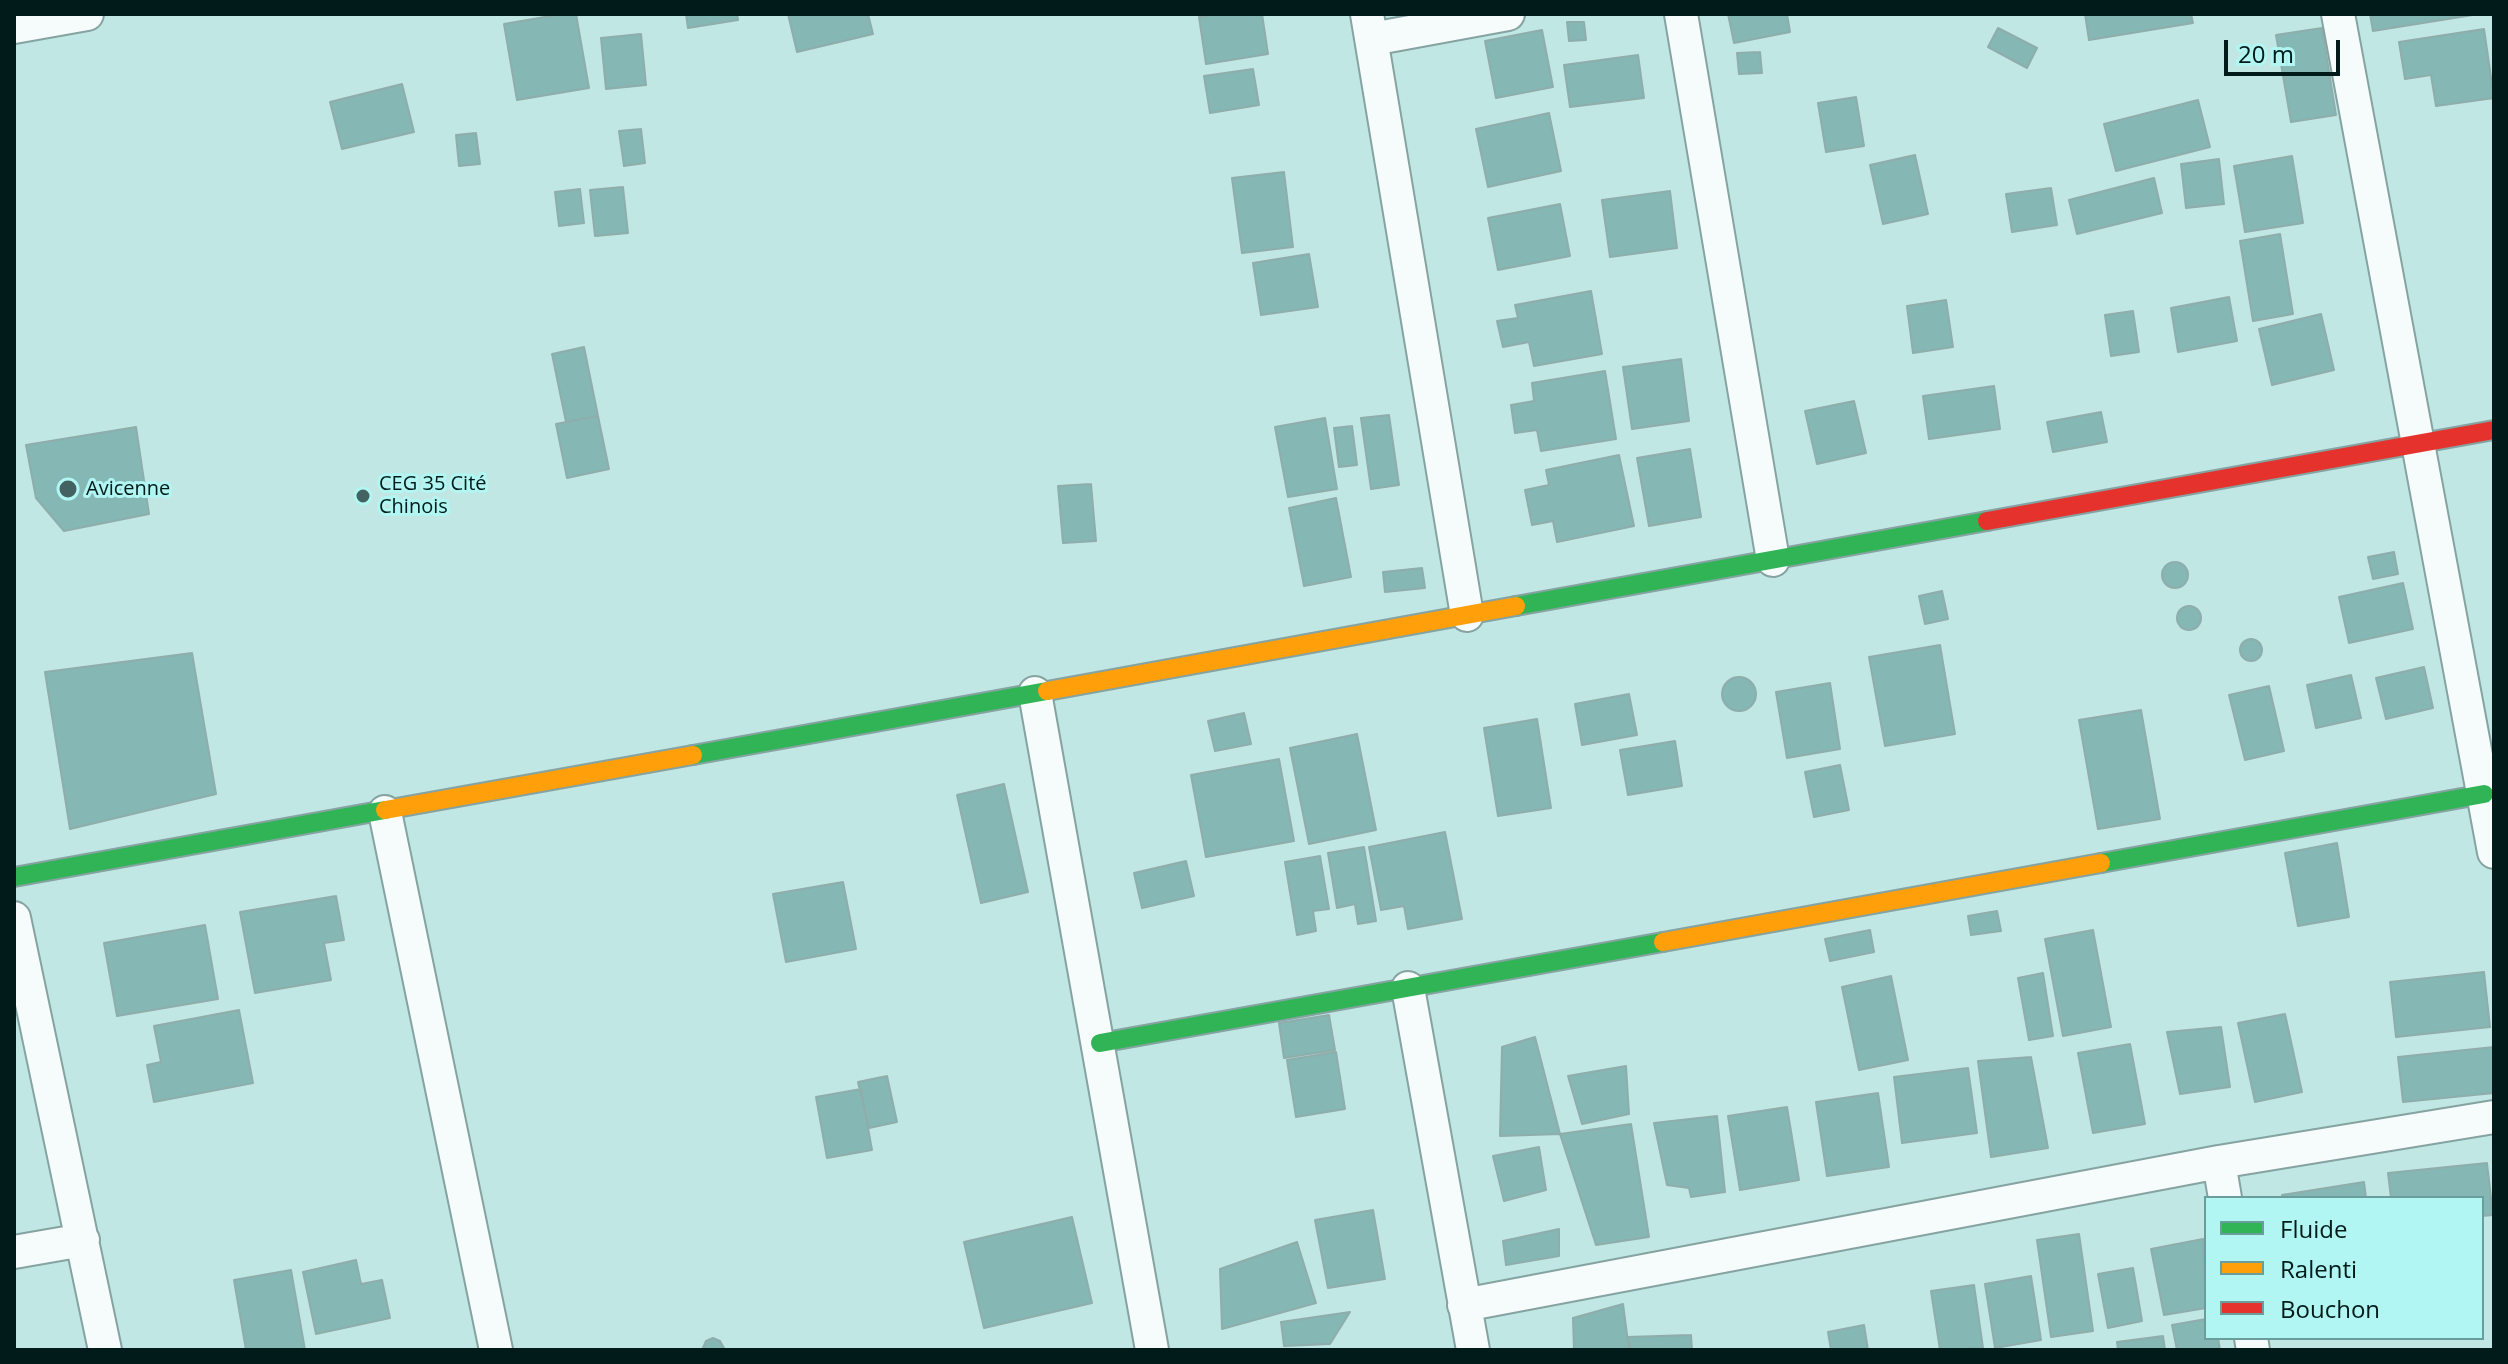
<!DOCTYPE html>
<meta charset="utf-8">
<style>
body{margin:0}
#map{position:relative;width:2508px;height:1364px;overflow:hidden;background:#c0e7e4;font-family:"Open Sans",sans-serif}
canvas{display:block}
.frame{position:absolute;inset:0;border:16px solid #001b1a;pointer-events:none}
.legend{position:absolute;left:2204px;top:1196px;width:280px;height:144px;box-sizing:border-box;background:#b1f6f2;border:2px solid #6a9e9c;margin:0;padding:10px 14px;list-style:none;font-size:24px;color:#001b1a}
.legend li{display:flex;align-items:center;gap:16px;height:40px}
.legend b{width:40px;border:2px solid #6a9e9c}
.scale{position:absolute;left:2224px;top:40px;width:116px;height:36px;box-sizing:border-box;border:4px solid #001b1a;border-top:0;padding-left:10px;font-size:24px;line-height:28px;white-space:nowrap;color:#001b1a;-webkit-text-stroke:6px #b1f6f2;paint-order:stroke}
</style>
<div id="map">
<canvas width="2508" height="1364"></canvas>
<div class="frame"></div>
<ul class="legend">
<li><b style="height:10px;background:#30b455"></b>Fluide</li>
<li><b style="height:10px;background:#ff9f0a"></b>Ralenti</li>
<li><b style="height:10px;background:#e5322d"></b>Bouchon</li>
</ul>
<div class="scale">20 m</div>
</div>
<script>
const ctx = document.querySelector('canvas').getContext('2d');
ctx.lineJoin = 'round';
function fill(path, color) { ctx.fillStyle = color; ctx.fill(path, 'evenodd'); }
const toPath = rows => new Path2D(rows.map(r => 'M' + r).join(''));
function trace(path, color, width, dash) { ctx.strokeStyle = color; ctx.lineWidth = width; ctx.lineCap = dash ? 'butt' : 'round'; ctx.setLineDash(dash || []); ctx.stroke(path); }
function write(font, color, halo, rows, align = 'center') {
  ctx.font = font + ' "Open Sans",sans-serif'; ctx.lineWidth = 6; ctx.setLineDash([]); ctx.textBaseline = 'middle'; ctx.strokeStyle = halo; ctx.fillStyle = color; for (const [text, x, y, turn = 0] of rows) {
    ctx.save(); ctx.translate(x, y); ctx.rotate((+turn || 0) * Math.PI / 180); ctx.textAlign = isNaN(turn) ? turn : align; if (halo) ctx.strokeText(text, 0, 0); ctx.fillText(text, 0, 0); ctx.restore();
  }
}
const building = toPath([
 [562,14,576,14,589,88,517,100,504,24,562,14],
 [686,14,737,14,738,20,688,28,686,14],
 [788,14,868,14,873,34,797,52,788,14],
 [1219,14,1262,14,1268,54,1206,64,1199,17,1219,14],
 [1728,14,1787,14,1790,32,1734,43,1728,14],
 [2085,14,2191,14,2193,23,2089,40,2085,14],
 [2370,14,2479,14,2373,31,2370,14],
 [1567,22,1584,22,1586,40,1569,41,1567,22],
 [1998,28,2037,48,2027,68,1988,47,1998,28],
 [2322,28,2336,115,2291,122,2276,35,2322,28],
 [2484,29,2494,98,2436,106,2431,75,2405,79,2399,42,2484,29],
 [1542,30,1553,87,1496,98,1485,41,1542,30],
 [641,34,646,85,606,89,601,38,641,34],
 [1760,52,1762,73,1739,74,1737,53,1760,52],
 [1638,55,1644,98,1570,107,1564,65,1638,55],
 [1253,69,1259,105,1210,113,1204,76,1253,69],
 [402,84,414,132,342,149,330,102,402,84],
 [1856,97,1864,146,1826,152,1818,103,1856,97],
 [2198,100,2210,147,2116,171,2104,124,2198,100],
 [1549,113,1561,171,1488,187,1476,129,1549,113],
 [641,129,645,163,624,166,619,131,641,129],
 [476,133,480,164,459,166,456,135,476,133],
 [1915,155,1928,214,1883,224,1870,165,1915,155],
 [2292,156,2303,223,2245,232,2234,166,2292,156],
 [2219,159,2224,204,2186,208,2181,164,2219,159],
 [1284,172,1293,247,1242,253,1232,178,1284,172],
 [2154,178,2162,213,2077,234,2069,200,2154,178],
 [623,187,628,233,595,236,590,190,623,187],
 [2051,188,2057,225,2012,232,2006,194,2051,188],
 [580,189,584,223,559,226,555,192,580,189],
 [1670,191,1677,248,1610,257,1602,200,1670,191],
 [1560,204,1570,256,1498,270,1488,218,1560,204],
 [2280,234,2293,314,2253,321,2240,241,2280,234],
 [1309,254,1318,307,1261,315,1253,263,1309,254],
 [1591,291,1602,354,1534,366,1529,342,1503,347,1497,321,1518,318,1515,305,1591,291],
 [2229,297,2237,341,2178,352,2171,308,2229,297],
 [1946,300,1953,347,1913,353,1907,306,1946,300],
 [2133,311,2139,352,2111,356,2105,315,2133,311],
 [2321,314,2334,370,2272,385,2259,329,2321,314],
 [584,347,598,416,566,422,552,354,584,347],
 [1681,359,1689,421,1632,429,1623,367,1681,359],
 [1605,371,1616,439,1541,451,1537,430,1515,433,1511,405,1534,401,1532,383,1605,371],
 [1994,386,2000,429,1929,439,1923,396,1994,386],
 [1854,401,1866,453,1817,464,1805,411,1854,401],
 [2101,412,2107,442,2053,452,2047,422,2101,412],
 [1389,415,1399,485,1371,489,1361,418,1389,415],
 [598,416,609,469,567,478,556,424,598,416],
 [1325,418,1337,489,1288,497,1275,427,1325,418],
 [1352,426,1357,465,1339,467,1334,428,1352,426],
 [136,427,149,514,64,531,36,498,26,445,136,427],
 [1690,449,1701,517,1649,526,1637,458,1690,449],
 [1619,455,1634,526,1557,542,1553,521,1532,525,1525,490,1549,485,1546,470,1619,455],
 [1091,484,1096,541,1063,543,1058,486,1091,484],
 [1336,498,1351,577,1304,586,1289,508,1336,498],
 [2394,552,2398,574,2373,579,2368,557,2394,552],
 '2162 575a13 13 0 1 1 26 0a13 13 0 1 1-26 0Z',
 [1422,568,1425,588,1385,592,1383,572,1422,568],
 [2403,583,2413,629,2349,643,2339,597,2403,583],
 [1942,591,1948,619,1925,624,1919,596,1942,591],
 '2177 618a12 12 0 1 1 24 0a12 12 0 1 1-24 0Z',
 '2240 650a11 11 0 1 1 22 0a11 11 0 1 1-22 0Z',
 [1940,645,1955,734,1885,746,1869,657,1940,645],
 [192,653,216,794,70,829,45,672,192,653],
 [2424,667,2433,708,2386,719,2376,678,2424,667],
 [2351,675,2361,718,2316,728,2307,685,2351,675],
 '1722 694a17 17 0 1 1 34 0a17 17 0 1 1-34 0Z',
 [1830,683,1840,749,1787,758,1776,692,1830,683],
 [2269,686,2284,751,2245,760,2229,695,2269,686],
 [1629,694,1637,735,1582,745,1575,704,1629,694],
 [2141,710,2160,819,2098,829,2079,720,2141,710],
 [1244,713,1251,744,1215,751,1208,721,1244,713],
 [1537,719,1551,808,1498,816,1484,728,1537,719],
 [1357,734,1376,830,1309,844,1290,748,1357,734],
 [1675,741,1682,786,1628,795,1620,750,1675,741],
 [1279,759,1294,841,1206,857,1191,775,1279,759],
 [1840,765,1849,810,1814,817,1805,772,1840,765],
 [1004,784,1028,892,981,903,957,795,1004,784],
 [1445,832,1462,919,1408,929,1404,906,1381,910,1369,847,1445,832],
 [2337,843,2349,917,2298,926,2285,853,2337,843],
 [1364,847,1376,921,1358,924,1355,904,1337,908,1328,853,1364,847],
 [1320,856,1329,909,1313,911,1316,931,1297,935,1285,862,1320,856],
 [1186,861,1194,896,1142,908,1134,873,1186,861],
 [843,882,856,949,786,962,773,894,843,882],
 [336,896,344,940,324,943,331,980,255,993,240,912,336,896],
 [1997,911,2001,931,1971,935,1968,916,1997,911],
 [205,925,218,999,117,1016,104,943,205,925],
 [1870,930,1874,952,1830,961,1825,939,1870,930],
 [2093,930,2111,1027,2063,1036,2045,939,2093,930],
 [2484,972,2490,1027,2396,1037,2390,982,2484,972],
 [2043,973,2053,1036,2029,1040,2018,978,2043,973],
 [1891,976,1908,1060,1859,1070,1842,987,1891,976],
 [239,1010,253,1083,154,1102,147,1065,161,1062,154,1026,239,1010],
 [2285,1014,2302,1092,2255,1102,2238,1023,2285,1014],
 [1329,1015,1335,1050,1284,1058,1279,1023,1329,1015],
 [2221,1027,2230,1087,2180,1094,2167,1032,2221,1027],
 [1535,1037,1560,1134,1500,1136,1502,1047,1535,1037],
 [2130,1044,2145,1124,2093,1133,2078,1053,2130,1044],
 [2494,1047,2494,1093,2403,1102,2398,1057,2494,1047],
 [1336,1052,1345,1109,1296,1117,1287,1060,1336,1052],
 [2031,1057,2048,1148,1991,1157,1978,1061,2031,1057],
 [1626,1066,1629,1114,1582,1124,1568,1076,1626,1066],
 [1968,1068,1977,1133,1902,1143,1894,1077,1968,1068],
 [887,1076,897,1122,869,1128,858,1082,887,1076],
 [861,1089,872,1150,827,1158,816,1097,861,1089],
 [1878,1093,1889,1167,1827,1176,1816,1102,1878,1093],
 [1787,1107,1799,1180,1740,1190,1728,1116,1787,1107],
 [1717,1116,1725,1192,1691,1197,1689,1188,1667,1185,1654,1123,1717,1116],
 [1631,1124,1649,1237,1596,1245,1560,1134,1631,1124],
 [1539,1147,1546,1190,1504,1201,1493,1156,1539,1147],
 [2487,1163,2493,1215,2482,1216,2482,1198,2391,1198,2388,1173,2487,1163],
 [2364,1182,2366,1198,2283,1198,2282,1195,2364,1182],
 [1373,1210,1385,1279,1328,1288,1315,1220,1373,1210],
 [1072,1217,1092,1303,984,1328,964,1242,1072,1217],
 [1559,1229,1559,1256,1506,1265,1503,1241,1559,1229],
 [2079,1234,2093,1331,2051,1337,2037,1240,2079,1234],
 [2203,1239,2206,1308,2164,1315,2151,1249,2203,1239],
 [1297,1242,1316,1303,1222,1329,1220,1269,1297,1242],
 [356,1260,361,1284,382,1280,390,1318,316,1334,303,1272,356,1260],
 [2133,1268,2142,1321,2108,1328,2098,1274,2133,1268],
 [291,1270,305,1350,246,1350,234,1280,291,1270],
 [2031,1276,2041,1340,1995,1348,1985,1284,2031,1276],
 [1974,1285,1983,1348,1940,1350,1931,1291,1974,1285],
 [1623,1304,1629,1350,1574,1350,1573,1318,1623,1304],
 [1350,1312,1330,1344,1284,1346,1281,1322,1350,1312],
 [2206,1319,2206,1338,2218,1338,2220,1350,2177,1350,2172,1325,2206,1319],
 [1864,1325,1868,1350,1831,1350,1828,1332,1864,1325],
 [1691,1335,1692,1350,1631,1350,1627,1337,1691,1335],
 [2163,1336,2165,1350,2118,1350,2117,1342,2163,1336],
 [713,1338,720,1341,725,1350,702,1350,706,1341,713,1338]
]);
fill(building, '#85b7b4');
trace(building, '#8eadab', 2);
const street = toPath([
 [1367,14,1467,615],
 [1681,14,1773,560],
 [2338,14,2494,852],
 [14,27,87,14],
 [1372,39,1508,14],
 [1035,693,1152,1350],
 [385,812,496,1350],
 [14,918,105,1350],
 [1408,988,1473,1350],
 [2219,1162,2225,1198],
 [14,1252,83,1240],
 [1464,1305,2219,1162,2494,1117],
 [2251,1338,2253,1350]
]);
const fast = toPath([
 [1516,606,1987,521],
 [693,755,1047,691],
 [2101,863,2484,794],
 [14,877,385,810],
 [1100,1043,1663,942]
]);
const slow = toPath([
 [1047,691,1516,606],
 [385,810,693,755],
 [1663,942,2101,863]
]);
const jam = toPath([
 [1987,521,2494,430]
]);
trace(street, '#85a3a1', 36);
trace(fast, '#85a3a1', 22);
trace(slow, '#85a3a1', 22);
trace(jam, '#85a3a1', 22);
trace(street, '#f6fbfb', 32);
trace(fast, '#30b455', 18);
trace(slow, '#ff9f0a', 18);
trace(jam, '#e5322d', 18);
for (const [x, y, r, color] of [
 [68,489,10,"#436261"],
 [363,496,8,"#436261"]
]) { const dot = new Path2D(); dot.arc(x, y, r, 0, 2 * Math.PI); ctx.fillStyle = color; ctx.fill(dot); trace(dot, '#b1f6f2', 3); }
write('20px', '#001b1a', '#b1f6f2', [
 ["CEG 35 Cité",379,484],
 ["Chinois",379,507],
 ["Avicenne",86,489]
], 'left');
</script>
